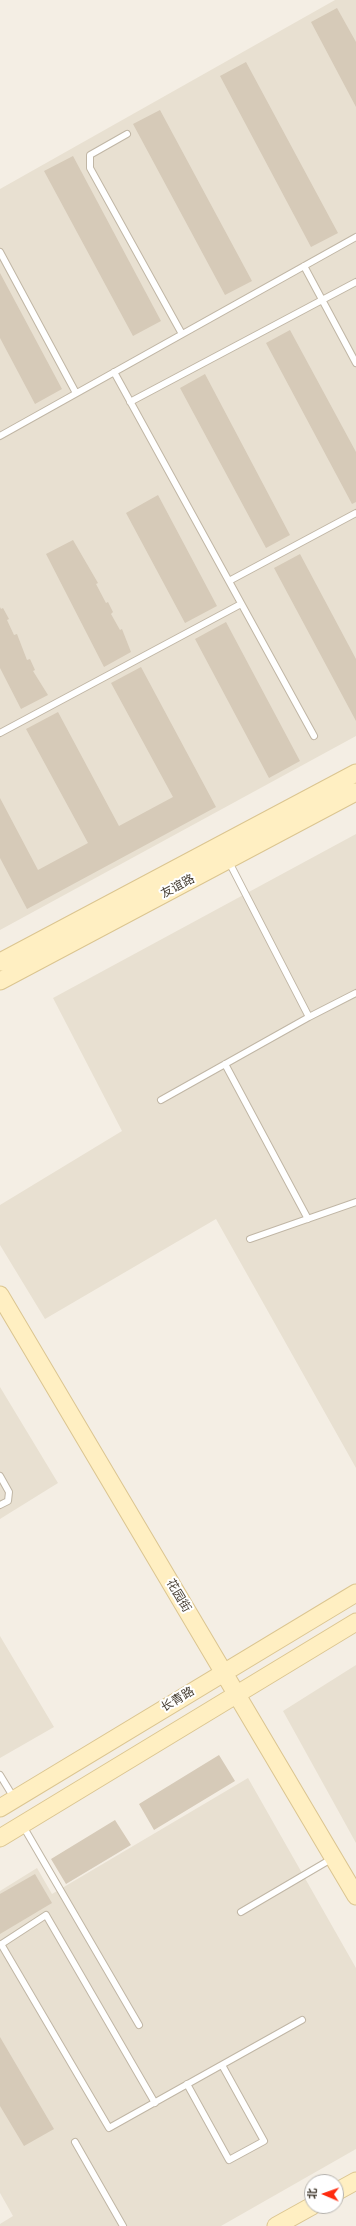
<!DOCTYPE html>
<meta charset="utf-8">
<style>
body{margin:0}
#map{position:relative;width:356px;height:2226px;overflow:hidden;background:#f4eee4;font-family:Roboto,"Noto Sans SC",sans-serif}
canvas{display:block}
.north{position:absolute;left:304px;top:2174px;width:40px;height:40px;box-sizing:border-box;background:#fff;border:1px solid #b5b2ad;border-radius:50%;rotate:272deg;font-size:11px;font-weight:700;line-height:16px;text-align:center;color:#463e33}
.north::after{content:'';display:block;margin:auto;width:14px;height:18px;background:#ff2c0f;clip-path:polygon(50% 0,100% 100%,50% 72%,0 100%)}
</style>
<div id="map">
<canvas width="356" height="2226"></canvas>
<div class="north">北</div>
</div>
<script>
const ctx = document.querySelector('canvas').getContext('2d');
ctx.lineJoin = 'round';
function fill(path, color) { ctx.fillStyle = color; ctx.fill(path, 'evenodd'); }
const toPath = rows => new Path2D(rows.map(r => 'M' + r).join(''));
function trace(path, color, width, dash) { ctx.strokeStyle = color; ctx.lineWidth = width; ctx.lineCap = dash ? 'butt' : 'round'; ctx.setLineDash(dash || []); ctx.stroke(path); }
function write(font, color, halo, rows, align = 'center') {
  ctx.font = font + ' Roboto,"Noto Sans SC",sans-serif'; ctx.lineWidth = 4; ctx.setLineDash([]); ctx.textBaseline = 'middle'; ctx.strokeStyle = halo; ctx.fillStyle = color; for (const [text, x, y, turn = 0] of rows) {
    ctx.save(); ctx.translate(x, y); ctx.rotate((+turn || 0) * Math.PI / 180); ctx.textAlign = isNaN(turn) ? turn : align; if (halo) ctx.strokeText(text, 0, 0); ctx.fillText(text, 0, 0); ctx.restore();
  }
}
fill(toPath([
 [335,0,356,0,356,736,0,930,0,189],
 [356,834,356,1468,216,1219,45,1319,0,1245,0,1205,122,1131,53,998],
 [0,1387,58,1483,0,1519],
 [0,1636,54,1727,0,1758],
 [356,1665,356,1843,283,1711],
 [248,1778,356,1968,356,2149,221,2226,0,2226,0,2224,13,2216,0,2193,0,1891,37,1868,52,1894]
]), '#e8e0d1');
fill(toPath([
 [337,8,356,42,356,107,311,22],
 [246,62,338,233,311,247,220,76],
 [160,110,252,281,225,295,133,124],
 [73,156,161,321,133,336,44,171],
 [0,273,62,389,35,404,0,338],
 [290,330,356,452,356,502,352,504,266,343],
 [205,374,290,535,266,548,180,388],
 [158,495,217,606,185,623,126,513],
 [73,540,98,583,96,584,106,603,108,602,113,612,111,614,120,630,122,629,131,652,104,667,46,554],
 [300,554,356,659,356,721,274,568],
 [0,607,1,609,3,608,9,619,7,620,14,635,17,634,27,660,30,659,35,670,33,671,48,695,21,709,0,668],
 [226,622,300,761,269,778,195,639],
 [141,667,216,807,27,909,0,858,0,798,38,870,88,843,26,729,58,712,119,826,173,797,111,683],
 [219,1755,235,1781,154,1830,139,1804],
 [115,1820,131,1845,66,1884,51,1859],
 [35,1874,52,1903,0,1934,0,1894],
 [0,2037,54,2129,24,2146,0,2106]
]), '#d6cab8');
const lane = toPath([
 [127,134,90,155,90,168,182,334],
 [0,252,76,393],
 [304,266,356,363],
 [114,372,314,736],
 [130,402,356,282],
 [0,436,356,237],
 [229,581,356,513],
 [0,733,241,604],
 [229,862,309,1017],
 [225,1064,308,1219],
 [161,1100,309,1017,356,993],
 [250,1239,356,1202],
 [0,1476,9,1492,8,1501,0,1505],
 [0,1775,14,1798],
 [23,1826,139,2025],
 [241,1912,333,1858],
 [1,1944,109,2128,302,2020],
 [0,1945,46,1915,155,2103],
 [187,2084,229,2160,264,2141,222,2065],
 [75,2142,123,2226]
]);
const secondary = toPath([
 [0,962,356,773],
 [0,981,356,792],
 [0,1295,356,1896],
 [0,1808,356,1593],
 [0,1838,356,1622],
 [336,2192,356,2181],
 [276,2226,312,2206]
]);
trace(lane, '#c0b6a5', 8);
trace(secondary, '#dbc590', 19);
trace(lane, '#fff', 6);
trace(secondary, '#ffefc2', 17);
write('12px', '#463e33', '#fff', [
 ["友谊路",178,887,-28],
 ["花园街",178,1596,59],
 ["长青路",178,1700,-31]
]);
</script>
